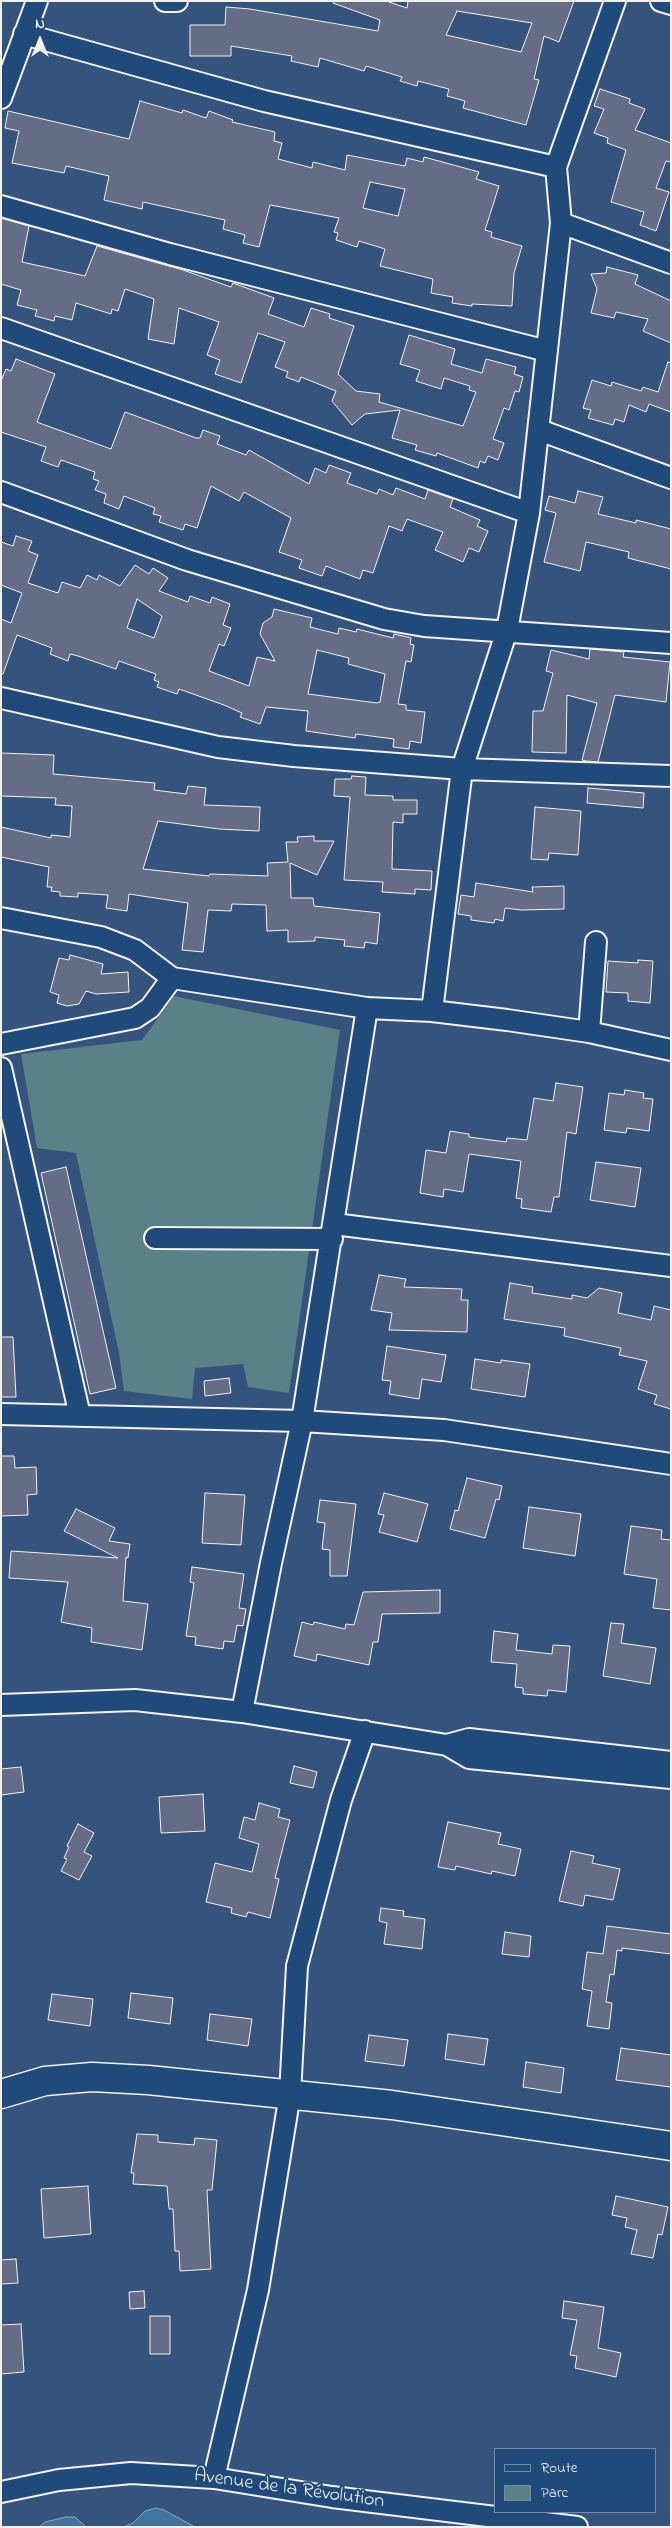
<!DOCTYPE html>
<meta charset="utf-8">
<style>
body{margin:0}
#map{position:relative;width:672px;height:2528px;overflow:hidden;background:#34547e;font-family:"Indie Flower",sans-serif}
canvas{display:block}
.frame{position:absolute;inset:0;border:2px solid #f4f1e8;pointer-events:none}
.legend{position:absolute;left:494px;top:2448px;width:162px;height:65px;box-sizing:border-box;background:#1f4a7a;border:1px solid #748da6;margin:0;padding:6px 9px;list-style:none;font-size:15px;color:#f4f1e8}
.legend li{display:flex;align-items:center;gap:10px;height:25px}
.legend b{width:25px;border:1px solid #748da6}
.north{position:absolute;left:15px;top:15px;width:50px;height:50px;-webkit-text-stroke:4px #1f4a7a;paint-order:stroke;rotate:0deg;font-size:14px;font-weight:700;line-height:20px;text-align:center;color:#f4f1e8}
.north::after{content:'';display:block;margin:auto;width:18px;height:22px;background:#f4f1e8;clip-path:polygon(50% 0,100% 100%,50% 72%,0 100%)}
</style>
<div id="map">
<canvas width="672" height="2528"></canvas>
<div class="frame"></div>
<ul class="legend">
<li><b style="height:6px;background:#1f4a7a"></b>Route</li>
<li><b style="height:14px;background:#5a8187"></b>Parc</li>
</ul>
<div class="north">N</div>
</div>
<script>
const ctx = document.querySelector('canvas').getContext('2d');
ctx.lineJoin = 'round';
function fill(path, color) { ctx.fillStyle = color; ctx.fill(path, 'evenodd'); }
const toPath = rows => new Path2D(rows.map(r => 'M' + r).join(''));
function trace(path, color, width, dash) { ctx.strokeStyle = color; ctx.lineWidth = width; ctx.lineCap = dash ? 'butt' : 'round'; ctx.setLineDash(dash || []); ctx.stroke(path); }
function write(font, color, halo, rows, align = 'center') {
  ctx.font = font + ' "Indie Flower",sans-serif'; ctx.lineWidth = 4; ctx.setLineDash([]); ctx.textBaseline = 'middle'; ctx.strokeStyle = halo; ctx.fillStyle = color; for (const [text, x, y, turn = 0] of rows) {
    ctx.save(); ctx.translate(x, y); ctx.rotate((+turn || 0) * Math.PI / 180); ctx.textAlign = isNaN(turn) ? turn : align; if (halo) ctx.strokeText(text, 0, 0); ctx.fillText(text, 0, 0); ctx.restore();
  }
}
fill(toPath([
 [174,996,340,1030,289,1393,248,1387,243,1364,195,1368,192,1399,124,1391,119,1353,76,1153,37,1148,21,1054,142,1040]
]), '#5a8187');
const water = toPath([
 [156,2508,164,2510,195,2527,123,2527,133,2523,145,2511,156,2508],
 [66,2517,75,2517,86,2527,39,2527,45,2522,66,2517]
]);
fill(water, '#41759e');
trace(water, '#89a7bc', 1);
const building = toPath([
 [333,1,386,1,407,8,408,1,574,1,559,42,544,36,534,79,539,80,526,125,463,108,465,101,447,96,449,89,418,81,417,86,400,81,402,77,366,66,364,71,320,58,318,67,291,61,292,56,231,46,231,56,190,56,190,25,225,25,226,7,250,9,378,31,380,20,333,3,333,1],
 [457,11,532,23,521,52,446,35,457,11],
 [600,89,630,99,629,103,645,109,635,130,671,143,671,162,666,161,656,188,669,192,656,231,640,225,644,212,611,202,626,150,607,143,608,138,594,133,604,109,594,106,600,89],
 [140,101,182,113,183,110,206,118,209,111,233,120,232,122,275,132,274,141,282,143,278,159,312,168,313,162,345,170,347,155,405,166,407,158,423,162,424,157,479,172,476,179,499,186,485,230,492,232,491,237,522,246,514,273,512,306,472,304,472,306,452,303,453,297,431,293,433,279,380,266,385,249,359,241,357,247,336,240,338,233,334,232,339,218,270,205,259,247,243,243,245,235,223,229,225,220,143,202,142,209,104,200,109,176,66,166,64,173,12,163,19,131,5,128,8,111,129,139,140,101],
 [370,182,405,189,398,216,363,208,370,182],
 [1,218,29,226,22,262,85,276,97,246,183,270,231,287,233,283,274,298,268,314,304,327,311,308,330,314,329,318,354,326,338,374,356,391,380,394,379,402,463,426,476,392,469,390,470,386,444,378,441,389,416,381,420,370,400,364,409,335,455,349,451,364,482,373,486,359,516,367,514,374,523,377,519,392,515,391,509,410,504,408,493,439,504,443,498,460,488,456,485,463,480,461,478,468,437,453,436,456,415,450,417,445,392,438,400,410,365,414,352,425,332,401,336,391,301,377,299,382,286,377,288,372,275,367,285,342,258,333,241,383,215,374,220,360,207,355,219,322,179,308,174,344,148,339,154,299,125,289,118,311,112,309,111,314,76,303,72,320,55,316,54,321,35,316,37,310,17,305,21,290,1,284,1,218],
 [607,267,638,275,635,284,671,301,671,343,643,331,648,319,616,312,614,318,591,313,597,289,591,274,606,273,607,267],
 [16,359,55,374,37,422,42,424,111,449,125,412,196,438,200,438,203,430,220,436,217,444,246,455,249,450,309,484,315,468,326,473,329,465,351,473,347,483,377,494,379,489,393,495,396,488,425,499,428,490,453,499,450,507,480,520,477,526,488,531,479,552,469,548,463,562,435,550,443,532,407,519,402,531,389,526,373,573,363,570,360,579,326,566,322,576,299,568,302,560,279,552,291,518,244,492,239,501,211,486,197,528,185,524,183,530,159,522,161,516,153,514,155,508,124,496,119,509,104,503,106,494,95,490,99,481,93,479,95,472,61,460,58,467,41,461,46,447,1,432,1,381,6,369,11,371,16,359],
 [668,362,671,363,671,412,649,404,646,412,629,405,624,422,615,419,613,425,588,418,591,410,583,408,592,380,611,386,612,382,641,391,643,387,658,392,668,362],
 [578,491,603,497,598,514,636,523,636,520,671,529,671,569,628,558,629,552,586,542,580,571,544,562,556,513,545,510,549,496,575,503,578,491],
 [16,536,32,541,28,551,38,555,28,583,58,593,62,582,80,588,87,575,97,580,99,575,120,586,135,565,149,574,153,568,168,578,159,591,188,602,190,596,210,603,212,597,230,604,223,625,231,628,224,646,219,644,209,671,249,686,257,657,275,661,260,634,263,623,272,617,274,609,312,618,310,627,338,634,339,628,356,632,357,629,393,638,394,634,411,638,410,644,414,645,411,662,406,661,398,704,406,705,406,710,425,712,421,743,410,741,409,749,393,747,394,739,356,734,355,738,306,731,308,711,266,707,260,724,240,717,242,713,224,705,179,689,177,694,157,687,159,682,154,680,156,674,119,661,116,669,78,656,70,654,68,661,50,654,52,648,17,635,3,674,1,674,1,619,11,623,22,593,1,585,1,542,13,546,16,536],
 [137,599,162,616,154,638,127,628,137,599],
 [317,650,349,658,348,664,385,674,380,702,377,703,308,694,317,650],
 [590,649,624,652,623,657,670,662,666,702,615,695,598,762,586,761,582,760,597,703,567,695,566,753,532,752,533,711,543,711,553,673,546,671,551,650,589,659,590,649],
 [1,753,54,755,53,774,155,783,154,790,186,794,188,786,206,788,204,805,260,807,259,831,219,829,158,821,143,869,209,876,210,874,268,876,267,863,288,862,286,842,298,842,297,837,314,836,314,841,334,841,317,875,290,863,291,898,313,898,314,906,380,913,377,944,365,942,364,948,344,946,345,940,315,937,315,941,288,942,288,930,267,931,266,905,232,904,231,911,208,910,203,952,182,950,188,903,129,894,127,911,106,908,108,895,78,893,78,897,60,896,60,892,51,891,52,887,47,887,49,867,1,857,1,827,51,838,51,835,70,837,72,806,55,805,56,798,1,796,1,753],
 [352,776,366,777,365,795,393,796,393,800,417,800,417,814,403,814,403,823,393,822,392,869,432,871,431,890,415,889,415,894,382,892,383,882,344,880,350,797,334,796,335,779,351,779,352,776],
 [588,788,644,793,643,808,587,803,588,788],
 [535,807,581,811,578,855,549,853,548,860,531,859,535,807],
 [476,883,533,892,532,887,564,886,564,909,521,910,505,908,503,921,495,919,494,923,471,920,471,916,458,914,461,895,474,897,476,883],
 [70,955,103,964,101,974,128,972,129,992,96,994,86,991,79,1004,67,1006,57,1003,59,995,50,992,59,958,69,960,70,955],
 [638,960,653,961,650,1003,628,1001,628,993,606,992,608,961,638,963,638,960],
 [556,1083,583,1087,576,1134,567,1132,559,1197,554,1197,551,1212,521,1208,522,1199,516,1198,521,1161,469,1154,463,1192,444,1189,443,1197,420,1193,426,1150,446,1153,450,1131,469,1134,469,1137,506,1142,507,1138,527,1140,534,1098,553,1101,556,1083],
 [625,1090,644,1093,643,1098,653,1099,649,1131,627,1128,626,1133,604,1130,609,1093,624,1095,625,1090],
 [596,1162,641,1168,635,1207,590,1200,596,1162],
 [66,1167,116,1388,90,1394,41,1173,66,1167],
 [379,1275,406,1279,404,1287,462,1289,461,1300,468,1300,467,1332,389,1330,392,1313,371,1310,379,1275],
 [510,1283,533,1287,532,1293,572,1299,572,1295,587,1298,599,1288,622,1293,618,1313,651,1320,654,1306,671,1310,671,1409,654,1404,657,1395,638,1389,647,1361,619,1355,621,1348,564,1336,565,1328,504,1319,510,1283],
 [1,1337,13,1337,16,1397,1,1397,1,1337],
 [387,1346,446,1355,441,1382,422,1379,419,1399,389,1394,391,1381,382,1380,387,1346],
 [475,1359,501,1363,501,1360,530,1364,525,1397,471,1389,475,1359],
 [229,1378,231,1393,205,1396,204,1381,229,1378],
 [1,1456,14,1456,15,1468,36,1467,37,1494,27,1495,28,1515,1,1516,1,1456],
 [467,1478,502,1486,499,1500,496,1499,485,1538,450,1529,455,1510,458,1511,467,1478],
 [205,1493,245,1495,241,1545,202,1543,205,1493],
 [384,1493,428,1504,417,1542,379,1532,384,1515,378,1514,384,1493],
 [320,1500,356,1504,347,1576,330,1576,330,1550,322,1549,325,1523,317,1522,320,1500],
 [529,1507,581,1514,575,1556,523,1548,529,1507],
 [76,1509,115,1528,109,1541,130,1544,128,1558,126,1557,123,1601,148,1604,142,1650,91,1642,92,1628,61,1622,68,1582,9,1578,11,1551,118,1558,64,1531,76,1509],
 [631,1526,662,1530,661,1539,671,1540,671,1610,653,1608,657,1579,624,1574,631,1526],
 [192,1567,244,1574,239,1608,246,1609,243,1626,237,1625,234,1642,224,1641,223,1649,195,1645,196,1637,186,1636,194,1583,190,1582,192,1567],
 [440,1590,440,1613,382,1614,378,1642,373,1642,369,1665,317,1654,316,1661,294,1656,302,1622,313,1625,314,1622,345,1629,346,1624,354,1625,363,1592,440,1590],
 [611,1623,624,1624,621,1643,656,1648,650,1684,603,1676,611,1623],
 [494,1631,518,1634,516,1650,552,1654,553,1645,570,1646,566,1692,548,1690,547,1696,523,1694,523,1688,515,1687,517,1664,491,1662,494,1631],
 [294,1766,317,1772,313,1788,290,1783,294,1766],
 [21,1767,24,1792,1,1795,1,1769,21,1767],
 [203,1794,205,1831,161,1833,159,1797,203,1794],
 [259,1803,280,1809,278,1817,290,1820,275,1878,279,1879,270,1918,248,1912,246,1917,231,1913,232,1908,206,1902,215,1863,252,1872,259,1844,239,1838,244,1817,255,1820,259,1803],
 [448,1822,501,1833,498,1844,521,1849,515,1876,492,1871,491,1874,456,1866,455,1870,438,1867,448,1822],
 [78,1824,94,1833,84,1852,92,1856,79,1880,61,1871,67,1859,64,1858,69,1847,67,1846,78,1824],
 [571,1851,594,1856,592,1863,620,1869,613,1900,585,1895,583,1906,559,1901,571,1851],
 [381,1908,404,1911,403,1916,425,1919,422,1949,384,1944,387,1923,379,1921,381,1908],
 [607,1926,671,1934,671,1954,622,1948,622,1951,617,1950,614,1975,610,1974,606,2002,612,2003,609,2029,587,2026,592,1991,582,1989,587,1952,603,1954,607,1926],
 [505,1932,531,1936,529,1957,502,1954,505,1932],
 [131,1993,173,1998,170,2024,128,2018,131,1993],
 [52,1994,93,1999,90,2026,48,2020,52,1994],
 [210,2014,252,2019,248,2046,207,2040,210,2014],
 [448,2034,488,2039,484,2065,445,2059,448,2034],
 [369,2035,408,2040,404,2066,365,2061,369,2035],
 [621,2048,671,2055,671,2087,616,2080,621,2048],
 [526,2062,564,2068,561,2093,523,2087,526,2062],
 [137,2134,158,2135,158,2142,194,2145,195,2138,217,2140,212,2190,207,2190,211,2269,180,2271,179,2251,175,2251,173,2209,169,2209,167,2186,133,2184,134,2173,131,2173,137,2134],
 [88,2186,91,2234,44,2238,41,2189,88,2186],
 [616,2196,668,2207,662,2235,658,2234,653,2258,631,2254,637,2230,625,2227,627,2218,612,2215,616,2196],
 [16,2259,18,2283,1,2284,1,2260,16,2259],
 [144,2291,145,2308,130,2309,129,2292,144,2291],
 [564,2301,604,2307,598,2348,621,2353,616,2377,575,2368,577,2356,570,2355,577,2320,562,2318,564,2301],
 [150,2316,170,2316,170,2354,150,2354,150,2316],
 [21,2324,24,2372,1,2374,1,2325,21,2324]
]);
fill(building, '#646c86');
trace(building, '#f4f1e8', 1);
const minor = toPath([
 [165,1,177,1],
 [661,1,671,4],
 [24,34,264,101,556,167],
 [1,98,37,1],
 [1,206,170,254,547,351],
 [561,223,671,263],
 [1,328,529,513],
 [539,430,671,478],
 [1,492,187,560,384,619,424,626,671,643],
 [1,698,218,747,294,756,462,769,671,776],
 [1,918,101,937,135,950,172,978,367,1008,432,1011,507,1020,589,1032,671,1050],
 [432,1011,462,769,507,630,529,513,561,223,556,167,615,1],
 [589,1032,596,942],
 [1,1044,135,1018,150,1008,172,978],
 [1,1068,80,1416],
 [334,1224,671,1266],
 [155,1238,332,1239],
 [1,1414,302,1421,444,1430,671,1464],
 [1,1705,135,1700,242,1712,447,1745,469,1758,671,1778],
 [242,1712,271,1563,302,1421,367,1008],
 [447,1745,469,1739,671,1762],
 [214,2478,258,2290,290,2094,297,1966,341,1800,365,1731],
 [1,2492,59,2480,131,2473,214,2478,332,2497,577,2527]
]);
const highway = toPath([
 [1,2094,45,2081,92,2077,148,2080,392,2105,671,2146]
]);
trace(minor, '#f4f1e8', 24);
trace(highway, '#f4f1e8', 31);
trace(minor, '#1f4a7a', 20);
trace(highway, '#1f4a7a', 28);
write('20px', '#f4f1e8', '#1f4a7a', [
 ["Avenue de la Révolution",289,2490,8]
]);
</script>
